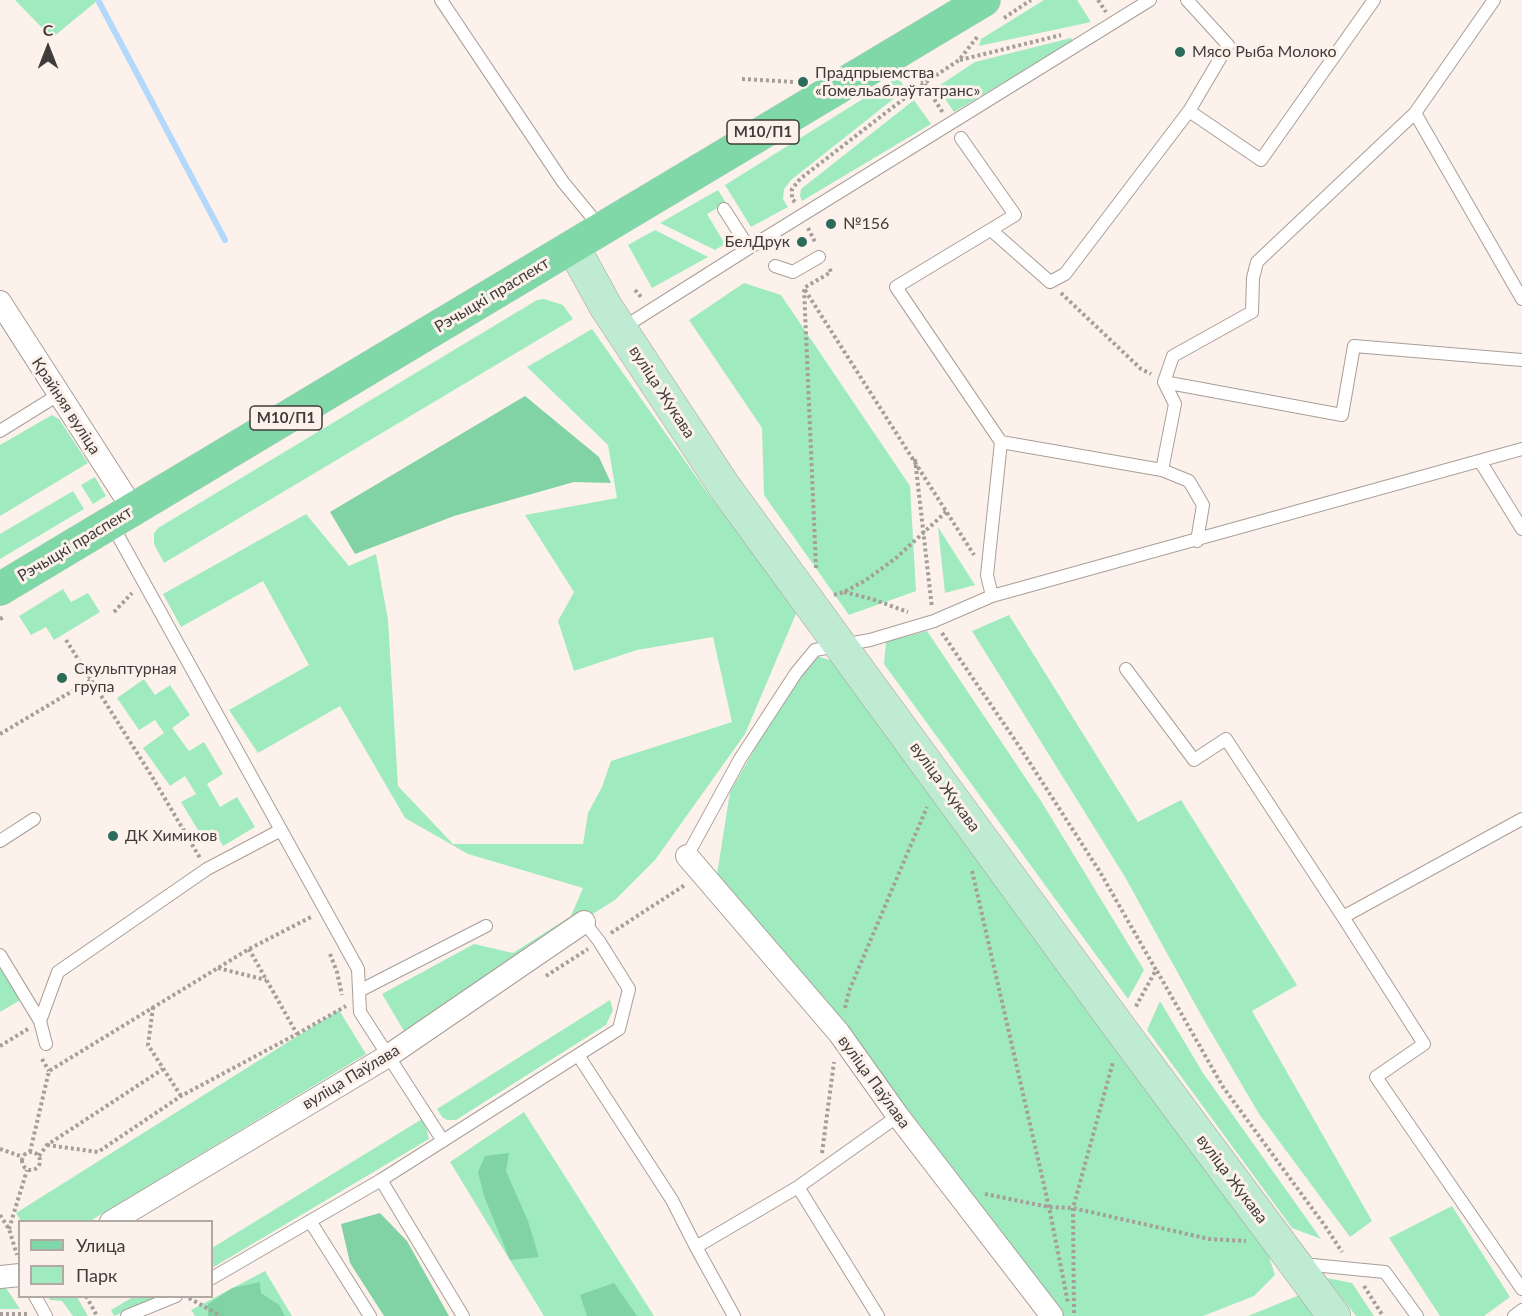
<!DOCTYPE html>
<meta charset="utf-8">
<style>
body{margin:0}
#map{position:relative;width:1522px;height:1316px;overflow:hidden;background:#fdf2eb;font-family:Lato,sans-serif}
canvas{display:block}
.legend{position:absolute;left:18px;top:1220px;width:195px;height:78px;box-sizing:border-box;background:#fdf2eb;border:2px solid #b1a9a4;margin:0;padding:8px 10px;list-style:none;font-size:18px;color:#403c39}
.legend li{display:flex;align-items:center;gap:12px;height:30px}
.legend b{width:30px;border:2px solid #b1a9a4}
.north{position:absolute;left:18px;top:18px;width:60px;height:60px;-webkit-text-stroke:4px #fdf2eb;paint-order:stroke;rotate:0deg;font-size:16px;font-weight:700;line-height:24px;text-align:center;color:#403c39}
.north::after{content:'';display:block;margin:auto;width:21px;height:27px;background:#403c39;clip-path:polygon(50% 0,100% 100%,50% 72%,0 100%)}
</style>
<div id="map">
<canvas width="1522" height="1316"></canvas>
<ul class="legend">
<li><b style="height:8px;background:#80d7a7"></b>Улица</li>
<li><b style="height:16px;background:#9febbf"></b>Парк</li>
</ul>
<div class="north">С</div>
</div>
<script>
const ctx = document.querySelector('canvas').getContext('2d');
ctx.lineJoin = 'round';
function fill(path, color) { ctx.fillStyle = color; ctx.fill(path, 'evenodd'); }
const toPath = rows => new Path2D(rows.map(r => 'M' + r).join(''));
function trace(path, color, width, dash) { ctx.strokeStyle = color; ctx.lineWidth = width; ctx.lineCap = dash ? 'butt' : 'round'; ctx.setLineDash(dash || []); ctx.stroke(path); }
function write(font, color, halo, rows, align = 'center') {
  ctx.font = font + ' Lato,sans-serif'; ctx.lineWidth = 6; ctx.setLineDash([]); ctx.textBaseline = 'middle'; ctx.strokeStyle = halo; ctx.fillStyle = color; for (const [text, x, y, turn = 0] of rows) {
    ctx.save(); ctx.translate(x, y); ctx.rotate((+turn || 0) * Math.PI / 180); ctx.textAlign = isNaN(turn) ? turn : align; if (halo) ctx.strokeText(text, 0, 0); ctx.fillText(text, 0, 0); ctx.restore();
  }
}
fill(toPath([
 [15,0,98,0,52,38],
 [1044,0,1077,0,1091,22,979,46,981,39],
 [1071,38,1073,41,954,112,937,87,975,62],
 [898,77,906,89,791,180,784,189,783,199,788,207,751,227,725,185],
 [914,100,931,124,802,201,800,196,801,189],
 [718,190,726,203,707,214,725,244,715,250,660,223],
 [655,230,708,257,652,288,628,245],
 [744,283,781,295,910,486,916,591,849,615,764,495,762,428,689,320],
 [544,299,563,305,573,319,164,563,154,544,154,533,158,528,537,300],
 [592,329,709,495,798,609,745,734,655,860,615,900,404,1031,382,994,474,944,513,953,571,916,583,888,468,854,405,818,340,706,258,753,229,710,309,665,263,581,181,627,163,594,306,514,349,566,376,554,388,620,398,786,453,844,583,844,588,813,602,787,611,761,732,722,713,637,637,650,574,671,558,621,574,592,525,515,617,498,608,445,527,367],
 [52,415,59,419,88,463,0,516,0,445],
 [95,477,106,496,93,504,81,485],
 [73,491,84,509,0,559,0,534],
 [938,527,975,585,945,593],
 [63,589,71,602,88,593,100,612,54,640,46,627,31,635,19,616],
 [1009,615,1138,822,1181,800,1297,985,1252,1011,1372,1221,1350,1237,1259,1114,1201,1015,1125,877,972,631],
 [927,631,1041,801,1144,970,1128,999,884,664,886,642],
 [817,656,836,662,1264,1242,1275,1275,1254,1296,1203,1316,1062,1316,715,887,730,792,780,705],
 [144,679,155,695,170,685,190,715,172,728,189,751,204,742,223,774,207,784,220,807,237,797,255,827,223,846,213,829,201,835,181,802,196,794,185,776,170,786,143,748,164,733,155,720,139,730,117,698],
 [0,964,22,999,0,1012],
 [610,1000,613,1010,606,1025,456,1120,447,1120,442,1117,437,1109],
 [1160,1001,1203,1073,1321,1239,1292,1228,1147,1030],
 [339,1010,366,1054,90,1221,21,1221,16,1213],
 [524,1112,654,1316,544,1316,450,1162],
 [422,1119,427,1130,429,1139,212,1268,212,1248],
 [1452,1206,1510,1297,1484,1316,1440,1316,1389,1238],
 [265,1271,292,1316,195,1316,191,1310],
 [1327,1278,1352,1283,1374,1316,1356,1316],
 [0,1286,6,1288,20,1309,0,1309],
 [1302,1294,1319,1316,1248,1316],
 [48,1297,77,1297,88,1316,73,1316,62,1301,50,1300],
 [133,1297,159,1297,114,1316,111,1310]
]), '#9febbf');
fill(toPath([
 [525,396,599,457,611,483,574,482,454,516,355,554,330,512],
 [509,1153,506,1171,528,1221,539,1257,510,1260,484,1196,478,1172,485,1156],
 [380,1213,407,1241,449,1316,384,1316,350,1263,341,1224],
 [260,1282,261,1293,279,1305,285,1316,208,1316,208,1304,232,1288],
 [614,1283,637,1316,587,1316,580,1295]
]), '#81d3a5');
trace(toPath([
 [98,0,225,240]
]), '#b2d8fb', 6);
const lane = toPath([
 [441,0,563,182,600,227],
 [1187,0,1228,45,1189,111],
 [1415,113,1494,0],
 [961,138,1015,215,896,287,1001,442,987,575,992,596],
 [724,209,749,248],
 [991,230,1050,282,1065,274,1189,111,1261,160,1374,0],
 [775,266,793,272,819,257],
 [621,329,749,248,1150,0],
 [1164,382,1173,356,1252,312,1253,278,1257,262,1415,113,1522,299],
 [0,431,58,395],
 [1001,442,1162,470,1189,481,1203,505,1197,541],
 [1480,461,1522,529],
 [1162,470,1175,404,1164,382,1342,415,1354,346,1522,360],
 [111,523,358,969,360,1012,443,1141],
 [1126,669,1194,760,1226,739,1343,917,1424,1044,1376,1077,1522,1289],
 [0,841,34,819],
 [687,856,740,759,796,673,815,650,870,640,934,621,992,596,1522,449],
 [1343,917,1522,819],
 [0,955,40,1021,58,972,207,869,281,830],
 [359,991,486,926],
 [40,1021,46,1044],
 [578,1055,672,1200,696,1247],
 [381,1180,463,1316],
 [798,1187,878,1316],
 [310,1221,370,1316],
 [1302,1264,1385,1272,1417,1316],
 [212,1278,381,1180,619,1029,629,989,599,941,584,922],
 [35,1296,46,1316],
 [127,1316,176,1296],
 [734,1316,696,1247,798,1187,898,1116],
 [1514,1316,1522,1310]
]);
const street = toPath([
 [0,302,133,509],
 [687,856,839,1033,898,1116,1052,1316],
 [111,1222,388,1056,584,922],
 [0,1277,20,1275]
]);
const secondary = toPath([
 [573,247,606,307,726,489,1122,1031,1334,1316]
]);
const primary = toPath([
 [0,589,984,0]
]);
trace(lane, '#a99e97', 14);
trace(street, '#a99e97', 24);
trace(secondary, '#a99e97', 34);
trace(primary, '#d5d4d3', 34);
trace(toPath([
 [1098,0,1106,12],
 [1004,18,1031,0],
 [960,60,1061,35],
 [915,69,943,113],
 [742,79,795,82],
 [795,202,792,199,792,189,800,179,923,84,959,60,978,36],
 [808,228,815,242],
 [635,290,642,298],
 [805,290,974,555],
 [1061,293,1141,369,1151,374],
 [915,459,932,608],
 [816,568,804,288,831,272,829,267],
 [844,592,872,599,908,612],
 [834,595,844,592,866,580,896,558,947,511],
 [114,612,132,593],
 [0,619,4,617],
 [942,633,1019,746,1100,872,1156,970,1135,1008],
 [66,640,151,775,200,858],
 [0,734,91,680],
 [972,871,1049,1207,1068,1303],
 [611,933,685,885],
 [330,954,337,972,342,995],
 [218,968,266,980],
 [1157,971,1223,1087,1325,1226,1342,1252],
 [546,976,588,949],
 [153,1007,148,1045,181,1096],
 [845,1008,849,991,927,807],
 [297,1034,346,1006],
 [0,1046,28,1029],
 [42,1059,49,1071],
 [47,1145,98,1152,181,1096,297,1034,249,949],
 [0,1149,23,1157],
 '22 1161a9 9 0 1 1 18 0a9 9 0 1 1-18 0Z',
 [30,1152,49,1071,249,949,311,917],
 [822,1153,834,1062],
 [39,1156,47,1145,163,1069],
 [985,1194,1049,1207,1073,1208,1209,1239,1246,1241],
 [0,1215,9,1229,17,1255],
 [9,1229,27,1170],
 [1364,1286,1383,1316],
 [86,1296,97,1316],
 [189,1298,221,1316],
 [1074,1313,1073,1208,1113,1062],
 [0,1314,29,1314]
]), '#a69e99', 4, [3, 3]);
trace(lane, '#fff', 12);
trace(street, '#fff', 22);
trace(secondary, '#c0ebd3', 33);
trace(primary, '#80d7a7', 33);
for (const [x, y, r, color] of [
 [1180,52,6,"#2c6b59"],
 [803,82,6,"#2c6b59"],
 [831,224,6,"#2c6b59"],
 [802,242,6,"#2c6b59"],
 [62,678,6,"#2c6b59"],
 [113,836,6,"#2c6b59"]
]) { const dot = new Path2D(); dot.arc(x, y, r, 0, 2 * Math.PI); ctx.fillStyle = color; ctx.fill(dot); trace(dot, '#fdf2eb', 2); }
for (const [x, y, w] of [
 [763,132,72],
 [286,418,72]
]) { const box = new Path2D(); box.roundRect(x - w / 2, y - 12, w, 24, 4.5); ctx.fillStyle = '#fdf2eb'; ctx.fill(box); trace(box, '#403c39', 1.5); }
write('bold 15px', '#403c39', null, [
 ["М10/П1",763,132],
 ["М10/П1",286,418]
]);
write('16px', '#403c39', '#fdf2eb', [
 ["Мясо Рыба Молоко",1192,52],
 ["Прадпрыемства",815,73],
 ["«Гомельаблаўтатранс»",815,91],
 ["№156",843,224],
 ["БелДрук",790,242,"right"],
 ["Скульптурная",74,669],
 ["група",74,687],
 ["ДК Химиков",125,836]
], 'left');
write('16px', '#403c39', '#fdf2eb', [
 ["Рэчыцкі праспект",492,295,-31],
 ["вуліца Жукава",662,392,57],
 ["Крайняя вуліца",66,406,57],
 ["Рэчыцкі праспект",75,544,-31],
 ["вуліца Жукава",945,787,54],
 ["вуліца Паўлава",351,1077,-31],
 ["вуліца Паўлава",874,1082,54],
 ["вуліца Жукава",1232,1179,53]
]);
</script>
